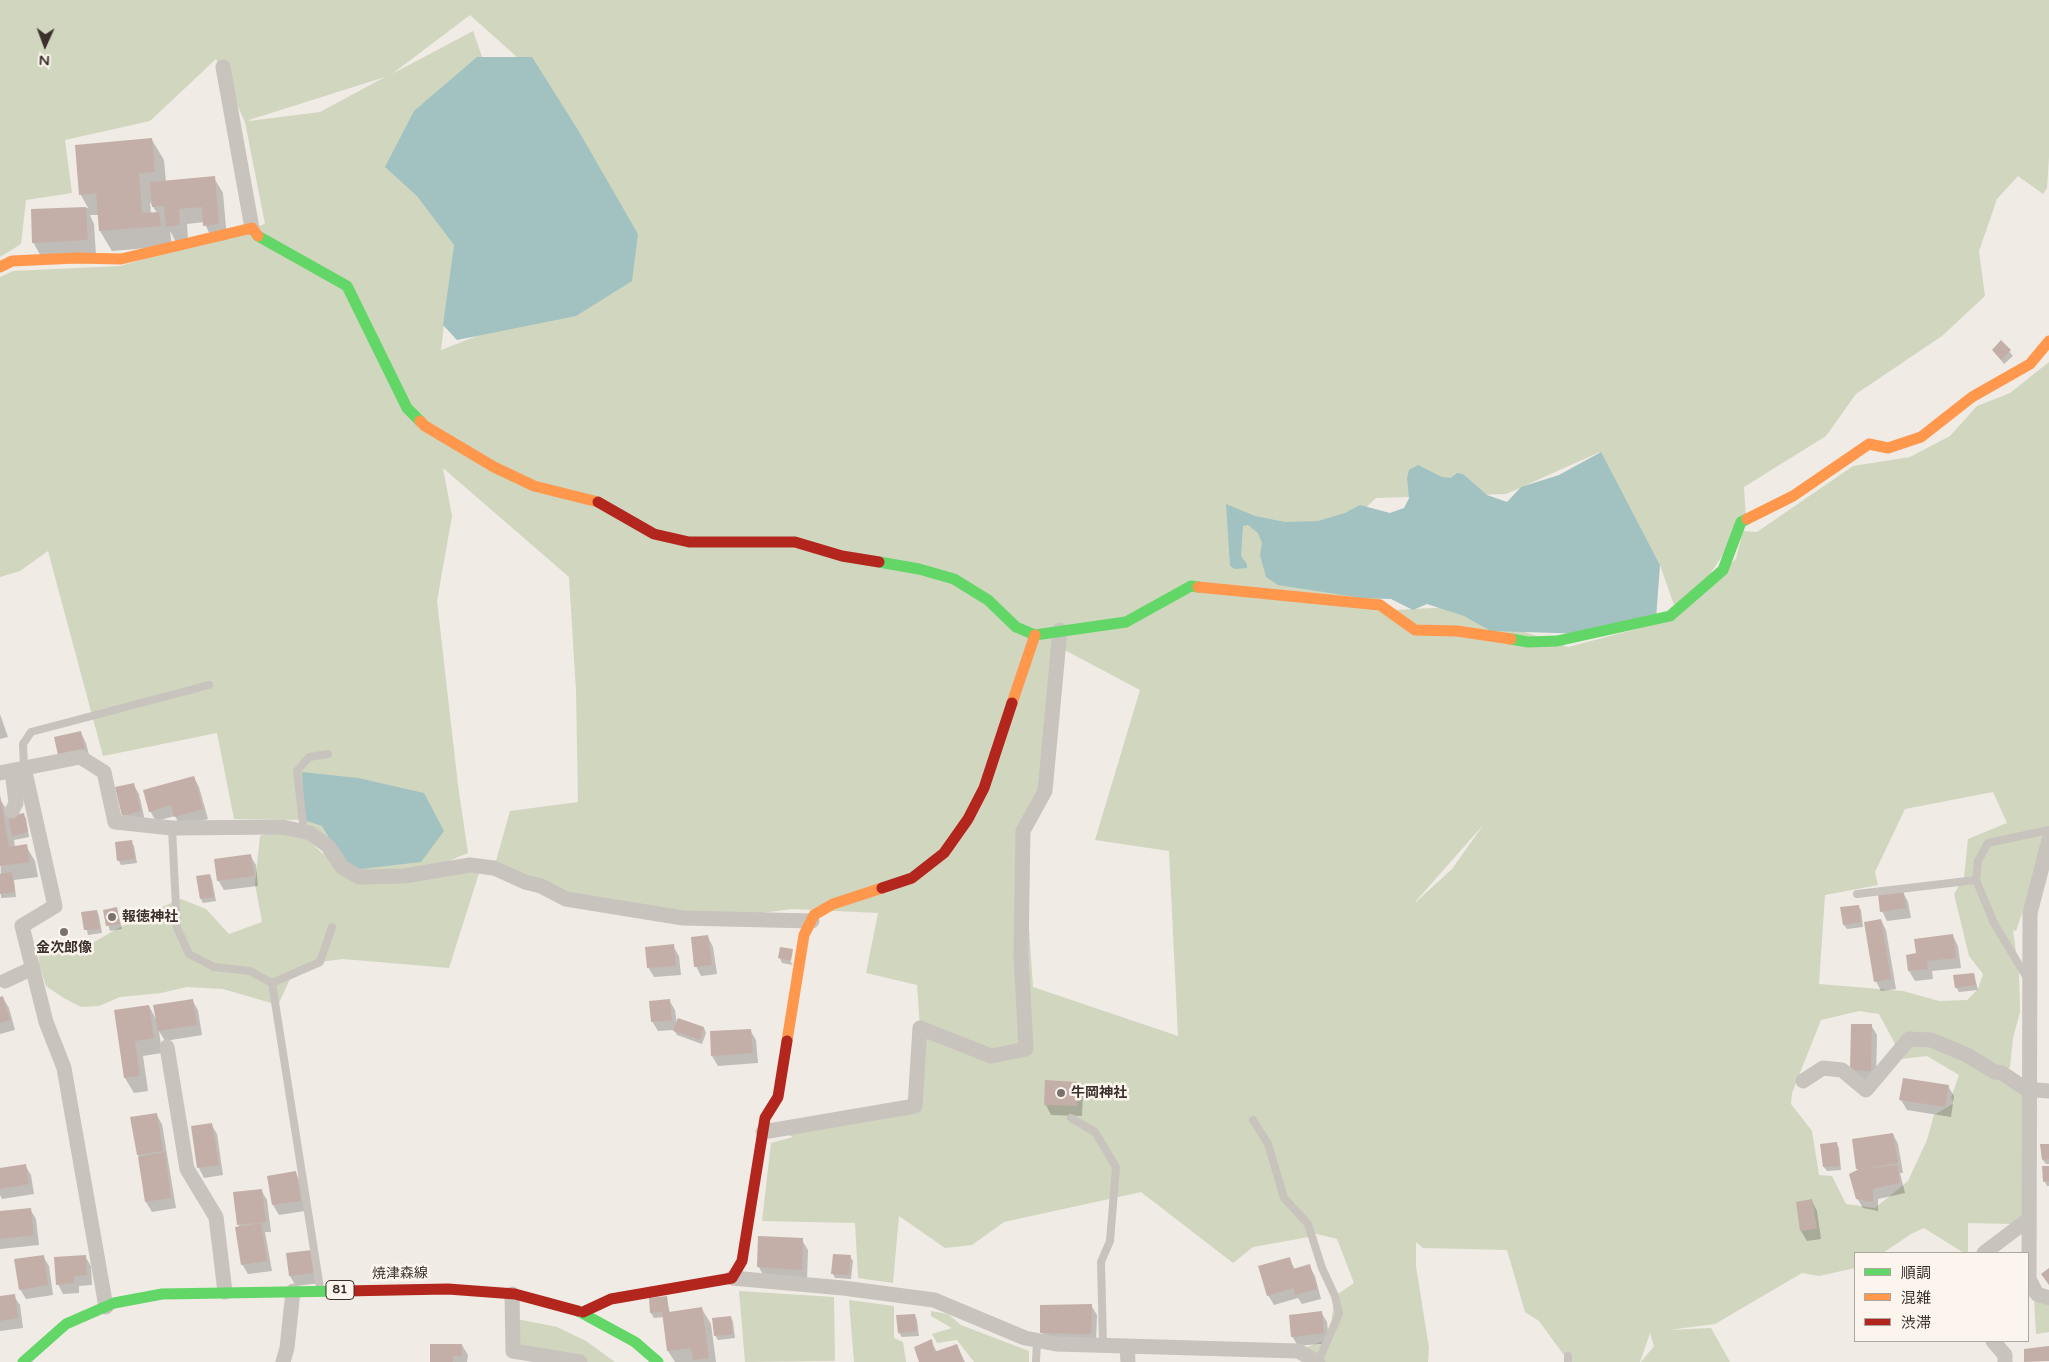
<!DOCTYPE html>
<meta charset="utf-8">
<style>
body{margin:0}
#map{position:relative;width:2049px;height:1362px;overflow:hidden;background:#f0ebe5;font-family:"Varela Round","Noto Sans JP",sans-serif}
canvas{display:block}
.legend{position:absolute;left:1854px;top:1252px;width:175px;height:90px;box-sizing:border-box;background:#fbf5ee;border:1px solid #aea6a0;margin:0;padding:6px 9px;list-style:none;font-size:15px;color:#3b302b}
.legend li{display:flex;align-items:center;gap:10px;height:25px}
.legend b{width:25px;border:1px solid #aea6a0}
.north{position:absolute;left:20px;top:20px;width:50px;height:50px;-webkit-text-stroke:4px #fbf5ee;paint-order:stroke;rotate:182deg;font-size:14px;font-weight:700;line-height:20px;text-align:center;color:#3b302b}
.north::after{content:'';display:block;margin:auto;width:18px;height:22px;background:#3b302b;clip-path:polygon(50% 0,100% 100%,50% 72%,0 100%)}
</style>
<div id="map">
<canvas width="2049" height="1362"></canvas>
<ul class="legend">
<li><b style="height:6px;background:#63d668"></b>順調</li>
<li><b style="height:6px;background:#ff974d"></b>混雑</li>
<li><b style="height:6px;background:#b3261e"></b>渋滞</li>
</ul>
<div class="north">N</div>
</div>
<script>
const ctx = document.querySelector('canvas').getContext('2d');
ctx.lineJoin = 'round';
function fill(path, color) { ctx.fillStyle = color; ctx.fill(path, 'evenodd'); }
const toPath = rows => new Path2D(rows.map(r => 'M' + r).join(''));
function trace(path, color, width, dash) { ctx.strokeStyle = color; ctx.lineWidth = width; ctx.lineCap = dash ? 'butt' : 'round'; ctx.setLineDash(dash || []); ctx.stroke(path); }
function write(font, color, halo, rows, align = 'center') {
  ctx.font = font + ' "Varela Round","Noto Sans JP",sans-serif'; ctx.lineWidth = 5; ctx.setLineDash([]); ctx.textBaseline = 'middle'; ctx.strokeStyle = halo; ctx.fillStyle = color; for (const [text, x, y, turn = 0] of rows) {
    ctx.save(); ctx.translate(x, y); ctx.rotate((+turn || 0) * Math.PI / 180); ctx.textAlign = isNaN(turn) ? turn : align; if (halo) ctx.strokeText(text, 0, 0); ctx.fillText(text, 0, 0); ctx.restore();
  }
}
fill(toPath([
 [0,0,2049,0,2049,156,2047,188,2043,194,2018,176,1997,199,1979,251,1985,296,1942,336,1856,394,1826,436,1744,487,1746,520,1704,583,1674,605,1660,565,1600,452,1506,494,1376,498,1353,520,1325,524,1321,534,1315,539,1393,610,1453,607,1568,647,1675,619,1718,574,1736,559,1743,531,1757,532,1853,466,1910,457,1950,436,1977,406,2010,393,2049,362,2049,834,2016,931,2013,930,2019,973,2020,1012,2013,1038,2010,1067,2002,1073,1998,1074,2026,1089,2024,1214,2013,1224,1968,1223,1968,1253,1964,1253,1924,1228,1911,1234,1883,1253,1855,1253,1855,1268,1819,1276,1802,1273,1715,1324,1668,1330,1711,1328,1730,1362,1641,1362,1654,1346,1650,1333,1640,1362,1569,1362,1539,1321,1525,1312,1507,1250,1423,1248,1416,1242,1416,1266,1429,1348,1428,1362,1318,1362,1304,1348,1329,1339,1335,1296,1354,1283,1337,1239,1309,1232,1309,1237,1253,1247,1233,1263,1141,1192,1004,1222,972,1245,945,1248,899,1216,893,1283,858,1278,855,1223,762,1221,771,1143,793,1137,776,1129,915,1106,920,1028,917,985,866,973,878,913,792,909,739,916,683,918,566,899,541,886,494,868,510,811,578,802,576,691,569,577,443,468,452,516,437,601,458,785,468,853,417,874,480,870,449,968,343,959,320,962,290,979,278,1005,223,989,187,987,161,993,120,997,99,1006,81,1007,62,997,46,986,39,964,38,951,51,947,87,946,138,917,181,899,206,909,229,934,262,922,255,884,260,836,274,832,308,840,322,853,336,859,304,820,234,819,217,733,103,756,48,551,20,571,0,577,0,277,13,271,120,266,265,224,245,122,216,59,150,121,65,140,72,193,26,200,21,244,0,257],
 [470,15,517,57,638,234,618,245,576,316,510,323,441,350,454,245,417,173,425,118,451,80,485,65,473,31,392,74],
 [385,77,320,112,249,121,249,120],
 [1059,647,1140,690,1095,840,1169,851,1178,1036,1033,987,1023,841,1045,791],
 [1993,792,2007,823,1968,839,1964,877,1954,894,1969,956,1983,974,1978,989,1967,1000,1939,1001,1903,991,1819,984,1825,895,1878,885,1875,872,1905,809],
 [1484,824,1452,869,1416,902,1416,901],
 [1859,1011,1879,1014,1893,1040,1901,1059,1927,1056,1959,1075,1951,1098,1954,1103,1934,1115,1927,1140,1908,1181,1875,1208,1846,1204,1832,1176,1819,1175,1812,1131,1791,1104,1792,1093,1821,1020],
 [739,1291,834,1297,835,1361,745,1362],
 [2034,1298,2049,1305,2049,1332,2036,1334],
 [849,1300,894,1306,894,1338,903,1342,906,1362,854,1362],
 [931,1311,948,1314,961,1325,1029,1351,1029,1362,974,1362,957,1340,937,1343,932,1334,952,1328,931,1316],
 [517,1319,557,1327,586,1341,615,1362,582,1362,520,1345]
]), '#d1d6bf');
fill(toPath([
 [477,57,532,57,578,130,638,234,632,281,576,316,457,340,443,325,454,245,417,196,385,167,414,111],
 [1601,452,1660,565,1656,619,1589,634,1491,631,1464,616,1427,604,1413,610,1391,599,1362,598,1278,585,1266,577,1260,555,1262,543,1258,533,1248,525,1243,526,1241,556,1247,564,1247,568,1235,569,1230,566,1226,504,1255,516,1285,522,1318,521,1345,513,1360,505,1390,513,1404,508,1409,498,1407,478,1409,470,1418,465,1442,477,1451,478,1457,473,1463,474,1487,495,1507,502,1521,487,1559,475],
 [302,772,358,778,424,793,444,831,421,862,361,869,345,864,322,826,304,820]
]), '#a1c2c1');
fill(toPath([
 [152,140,164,160,166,182,214,178,223,193,227,240,213,241,204,222,187,224,188,240,176,242,170,231,172,246,112,251,100,231,99,215,90,215,94,224,96,255,42,258,33,242,32,211,88,208,81,195],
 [150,202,157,213,151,214],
 [2001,342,2013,356,2004,364,1993,350],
 [0,714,8,737,0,739],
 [81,733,86,743,90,759,55,738],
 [194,777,199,787,208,819,181,827,175,816,156,821,150,811],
 [133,784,139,794,145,821,123,815],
 [0,799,10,815,23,814,26,818,29,837,14,840,15,847,26,846,35,861,38,877,14,880,16,897,1,898],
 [131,842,134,846,137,863,121,865,119,861],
 [250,855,256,865,258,886,224,890,218,880],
 [210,875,212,880,216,901,203,903,201,899],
 [1903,892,1908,902,1911,918,1887,921,1882,911],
 [1858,906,1861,910,1863,927,1847,929,1844,925],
 [117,909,122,929,110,931,104,911],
 [97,911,99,916,102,933,88,935,83,913],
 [1881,920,1886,930,1896,989,1881,991,1876,981],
 [1953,936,1958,946,1961,968,1932,971,1933,979,1915,981,1909,971,1917,955],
 [708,937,713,947,717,974,701,976,696,966],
 [673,946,679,956,681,975,654,977,648,967],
 [781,948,793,965,782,963,780,958],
 [1974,974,1978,990,1959,992,1956,987],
 [3,998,9,1008,15,1030,0,1034,0,999],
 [192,1000,198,1010,202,1035,165,1041,159,1031,162,1053,143,1056,148,1091,134,1093,125,1078,116,1011,149,1006,157,1021],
 [669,1000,675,1010,677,1025,704,1028,706,1033,702,1044,677,1035,674,1030,658,1031,652,1021],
 [1871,1025,1877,1035,1876,1080,1857,1080,1852,1070],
 [750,1030,756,1040,758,1063,718,1066,712,1056,711,1032],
 [1077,1083,1083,1093,1082,1116,1051,1115,1046,1105],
 [1948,1086,1954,1096,1951,1117,1907,1110,1901,1100],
 [156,1114,162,1124,176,1208,152,1212,146,1202,138,1154],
 [211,1124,217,1134,223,1175,204,1178,199,1168,192,1127],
 [1893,1134,1898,1144,1903,1173,1900,1173,1905,1193,1878,1199,1878,1211,1863,1208,1857,1198,1858,1171,1854,1140],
 [1836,1143,1839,1148,1841,1170,1827,1171,1824,1167],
 [2049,1145,2049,1164,2046,1164,2043,1160],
 [25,1165,31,1175,34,1194,2,1199,0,1195,0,1169],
 [2049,1167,2049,1186,2047,1186,2045,1182],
 [296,1173,301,1183,305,1211,279,1215,273,1205],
 [261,1190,267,1200,271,1232,265,1232,272,1271,248,1274,242,1264,239,1225],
 [1812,1201,1817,1211,1821,1239,1807,1241,1801,1231],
 [30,1209,36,1219,39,1245,0,1249,0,1212],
 [802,1240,808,1250,807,1280,764,1277,759,1267],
 [311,1251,320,1283,296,1286,290,1276,287,1254],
 [43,1256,49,1266,53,1295,26,1299,20,1289],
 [85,1256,91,1266,92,1285,79,1286,79,1293,63,1294,58,1284],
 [850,1256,853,1261,851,1279,835,1278,833,1274],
 [1289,1259,1295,1269,1309,1266,1315,1276,1321,1299,1302,1304,1298,1298,1274,1305,1268,1295],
 [14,1296,20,1305,23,1328,0,1331,0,1297],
 [666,1297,670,1313,702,1309,711,1324,716,1362,675,1362,668,1351,664,1317,654,1318,651,1313,650,1299],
 [1091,1305,1097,1315,1096,1343,1047,1342,1042,1332],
 [1321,1312,1327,1322,1329,1343,1298,1346,1292,1336],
 [915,1315,917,1320,919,1336,902,1337,899,1333],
 [731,1317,733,1322,735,1338,718,1340,715,1335],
 [931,1341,937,1352,957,1346,965,1362,920,1362],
 [462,1345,468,1355,467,1362,431,1362]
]), '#0003');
fill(toPath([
 [152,138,155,172,139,173,142,213,159,212,161,226,99,231,96,193,79,195,75,145],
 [215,176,219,224,203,226,202,207,179,209,180,225,166,227,164,206,152,207,150,182],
 [86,207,88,240,32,243,31,209],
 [2001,340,2011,350,2001,360,1992,350],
 [81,731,85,749,58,755,54,737],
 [194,776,203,809,174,817,171,805,149,812,143,790],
 [134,783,141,811,122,816,115,787],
 [0,795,9,847,27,844,30,862,0,866],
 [24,813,28,832,12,836,8,816],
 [132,840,135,859,117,861,115,842],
 [251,854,254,876,217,881,214,859],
 [12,872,15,892,0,894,0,874],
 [210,874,214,897,200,899,196,876],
 [1903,890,1906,908,1880,912,1878,894],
 [1859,905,1861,922,1843,925,1840,907],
 [117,907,120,924,106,926,103,910],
 [97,910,100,929,84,930,81,912],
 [1881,919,1891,979,1874,982,1864,922],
 [1953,934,1956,958,1927,961,1928,969,1908,971,1906,955,1916,953,1914,939],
 [708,935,712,965,694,967,691,937],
 [674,944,676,966,647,968,645,947],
 [780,947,793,949,791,961,778,958],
 [1974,973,1976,985,1955,988,1953,975],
 [3,996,10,1020,0,1023,0,997],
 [193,999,197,1025,158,1031,153,1005],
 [670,999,672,1020,651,1022,649,1001],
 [149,1005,154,1038,135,1041,140,1076,124,1078,114,1010],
 [678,1018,704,1027,700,1040,673,1031],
 [1851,1024,1872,1024,1871,1071,1850,1070],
 [751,1029,753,1053,711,1056,710,1031],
 [1903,1078,1949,1085,1945,1107,1899,1100],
 [1045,1080,1078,1082,1077,1106,1044,1105],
 [157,1113,163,1151,137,1155,130,1117],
 [212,1123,219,1165,197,1168,191,1126],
 [1893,1133,1898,1163,1861,1169,1897,1165,1900,1183,1873,1189,1873,1202,1856,1199,1849,1174,1859,1169,1856,1169,1852,1139],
 [1837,1142,1840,1166,1823,1167,1820,1144],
 [2040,1144,2049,1144,2049,1159,2042,1160],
 [165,1152,171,1198,145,1202,138,1157],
 [26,1164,29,1184,0,1189,0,1168],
 [2042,1166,2049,1166,2049,1181,2043,1182],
 [296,1171,301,1201,272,1205,267,1176],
 [262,1189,266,1222,237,1225,233,1192],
 [1812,1199,1817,1229,1800,1231,1796,1202],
 [31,1208,34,1235,0,1239,0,1211],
 [261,1223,267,1261,241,1265,235,1227],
 [758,1236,803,1238,802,1270,757,1267],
 [312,1250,315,1273,289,1276,286,1253],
 [833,1254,851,1255,849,1275,831,1274],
 [44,1255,48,1285,19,1290,14,1259],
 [86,1255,87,1275,74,1276,74,1283,56,1285,54,1257],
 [1290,1257,1293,1269,1310,1264,1317,1289,1295,1295,1293,1288,1267,1296,1258,1266],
 [2049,1268,2049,1285,2041,1274],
 [15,1294,18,1318,0,1321,0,1296],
 [667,1296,669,1312,702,1307,709,1358,693,1360,691,1348,667,1351,662,1312,650,1313,649,1298],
 [1092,1304,1091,1334,1040,1333,1040,1305],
 [1322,1311,1324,1333,1291,1337,1289,1315],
 [915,1314,917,1331,898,1333,896,1315],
 [731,1316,733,1334,714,1336,712,1318],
 [932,1339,934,1352,957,1344,964,1362,919,1362,914,1347],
 [430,1344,462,1344,462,1356,453,1356,453,1362,430,1362],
 [2049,1346,2049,1361,2024,1362,2024,1349]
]), '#c3afa7');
trace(toPath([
 [24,768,23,744,31,732,209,685],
 [172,828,177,928,189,954,214,967,250,971,272,983,320,1288],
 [304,832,297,771,309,757,328,754],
 [1857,894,1976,880],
 [2027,978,1994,923,1976,880,1978,861,1988,843,2049,830],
 [272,983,320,962,332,927],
 [1071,1118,1095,1132,1116,1167,1110,1241,1101,1262,1103,1346],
 [1253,1120,1268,1144,1284,1198,1308,1224,1322,1268,1335,1296,1339,1314,1318,1362],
 [1036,1362,1037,1341],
 [1568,1362,1568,1356]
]), '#c9c3be', 8);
trace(toPath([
 [223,67,252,228],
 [24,768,55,906,22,926,46,1022,64,1068,106,1307],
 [12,771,16,803,12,811],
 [0,773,80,757,104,772,115,822,172,828,283,827,310,833,328,846,342,867,359,877,404,876,470,865,494,868,525,882,541,886,566,899,683,918,812,921],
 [2049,840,2030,913,2029,1279,2037,1294,2049,1298],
 [5,981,33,968],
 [167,1047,187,1169,216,1217,225,1292],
 [1803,1081,1823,1068,1842,1070,1866,1090,1909,1039,1931,1040,1967,1055,1995,1072,2002,1073,2026,1089,2049,1091],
 [763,1132,915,1106,920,1028,991,1056,1026,1049,1021,955,1023,831,1045,791,1060,630],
 [1984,1253,2029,1219],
 [732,1278,843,1288,934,1300,1025,1338,1056,1344,1298,1351,1318,1362],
 [512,1294,513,1351,580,1362],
 [1993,1341,2005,1355,2005,1362],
 [1127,1346,1128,1362],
 [283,1362,287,1348,293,1291]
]), '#c9c3be', 15);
trace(toPath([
 [258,236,347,286,407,408,420,421],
 [879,562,919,569,954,579,988,600,1016,627,1035,635,1126,622,1191,586,1198,587],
 [1511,639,1528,642,1557,641,1670,616,1723,570,1741,522,1747,519],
 [578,1311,635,1342,658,1362],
 [23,1362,66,1324,114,1303,162,1294,344,1291]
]), '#63d668', 11);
trace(toPath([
 [0,267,12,261,76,258,121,259,252,228,258,236],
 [420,421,425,426,494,467,534,486,598,502],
 [1747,519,1793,496,1869,444,1888,448,1921,437,1972,397,2030,364,2049,341],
 [1198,587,1380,605,1415,630,1457,631,1511,639],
 [1012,703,1035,635],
 [787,1041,804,935,814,915,833,904,882,888]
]), '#ff974d', 11);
trace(toPath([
 [598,502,654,534,689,542,795,542,842,556,879,562],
 [882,888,912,878,944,853,968,819,984,788,1012,703],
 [344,1291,448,1289,515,1294,578,1311],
 [583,1312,611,1299,732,1278,742,1261,765,1118,778,1097,787,1041]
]), '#b3261e', 11);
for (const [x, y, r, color] of [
 [112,917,5,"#7a716c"],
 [64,932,5,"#7a716c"],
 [1061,1093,5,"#7a716c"]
]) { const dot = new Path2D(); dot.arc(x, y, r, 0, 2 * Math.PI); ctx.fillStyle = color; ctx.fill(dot); trace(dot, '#fbf5ee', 2); }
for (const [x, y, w] of [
 [340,1290,28]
]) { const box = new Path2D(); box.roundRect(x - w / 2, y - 9.5, w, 19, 4); ctx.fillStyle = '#fbf5ee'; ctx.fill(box); trace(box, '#3b302b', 1); }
write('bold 12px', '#3b302b', null, [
 ["81",340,1290]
]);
write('bold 14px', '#3b302b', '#fbf5ee', [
 ["報徳神社",122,917],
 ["金次郎像",64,948,"center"],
 ["牛岡神社",1071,1093]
], 'left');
write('14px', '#3b302b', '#fbf5ee', [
 ["焼津森線",400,1274,-1]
]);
</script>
